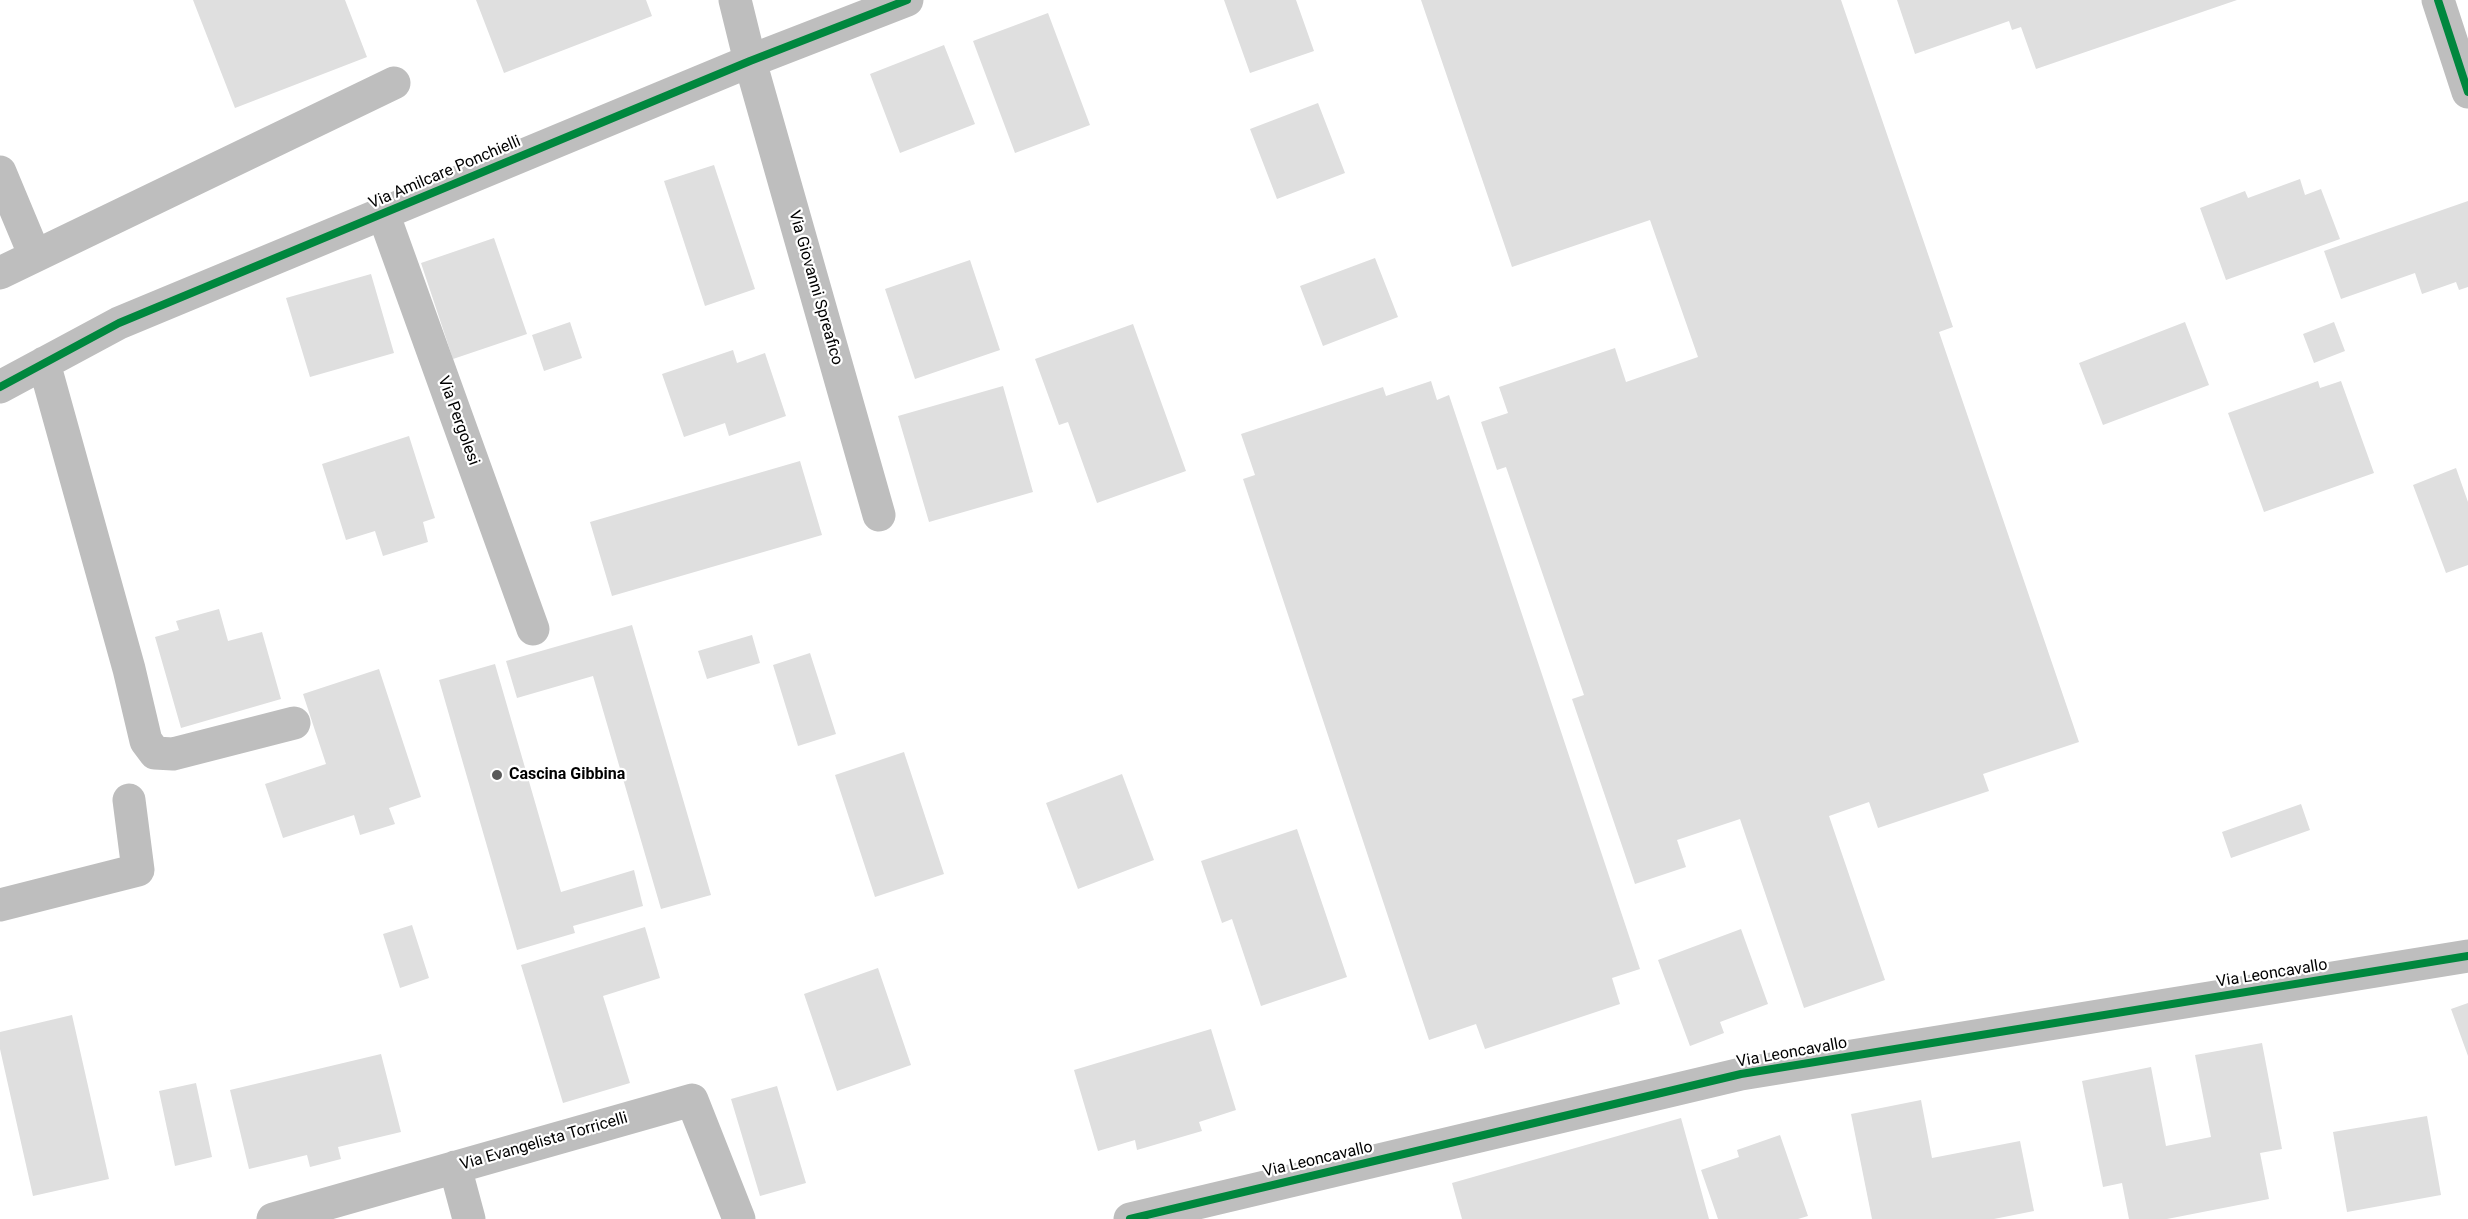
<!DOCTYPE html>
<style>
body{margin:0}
canvas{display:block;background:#fff}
</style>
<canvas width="2468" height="1219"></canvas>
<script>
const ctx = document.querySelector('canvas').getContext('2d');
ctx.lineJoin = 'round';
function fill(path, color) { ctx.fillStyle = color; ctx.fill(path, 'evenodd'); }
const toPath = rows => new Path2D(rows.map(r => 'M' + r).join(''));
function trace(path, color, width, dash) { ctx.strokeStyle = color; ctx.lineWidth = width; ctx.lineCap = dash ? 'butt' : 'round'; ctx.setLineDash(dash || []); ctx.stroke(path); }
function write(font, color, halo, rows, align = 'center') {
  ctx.font = font + ' Roboto,sans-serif'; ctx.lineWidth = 4.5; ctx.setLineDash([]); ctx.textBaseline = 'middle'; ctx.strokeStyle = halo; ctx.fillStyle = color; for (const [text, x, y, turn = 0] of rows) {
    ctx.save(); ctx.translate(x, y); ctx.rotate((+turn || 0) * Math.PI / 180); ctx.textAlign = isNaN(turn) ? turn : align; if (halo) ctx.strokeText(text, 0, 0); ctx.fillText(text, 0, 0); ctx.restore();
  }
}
fill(toPath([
 [193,0,345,0,367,57,235,108],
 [476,0,646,0,652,16,504,73],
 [1224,0,1296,0,1314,51,1250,73],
 [1421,0,1841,0,1953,327,1939,332,2079,742,1983,774,1989,791,1878,828,1869,802,1829,816,1885,980,1804,1008,1740,819,1677,840,1686,867,1635,884,1572,699,1584,695,1506,467,1497,470,1481,422,1508,413,1499,387,1615,348,1626,382,1698,357,1650,220,1512,267],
 [1897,0,2237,0,2036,69,2021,27,2012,30,2009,21,1915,54],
 [1048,13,1090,125,1015,153,973,41],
 [944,45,975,124,900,153,870,74],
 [1318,103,1345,173,1277,199,1250,129],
 [714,165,755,289,705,306,664,181],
 [2300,179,2305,195,2321,189,2340,239,2226,280,2200,208,2245,191,2248,198],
 [2468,201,2468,287,2459,290,2456,282,2422,294,2415,273,2341,299,2324,251],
 [494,238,527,334,453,359,421,263],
 [1375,258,1398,317,1323,346,1300,286],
 [970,260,1000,350,915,379,885,289],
 [371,274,394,353,310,377,286,298],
 [570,322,582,358,544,371,532,335],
 [2185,322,2209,385,2103,425,2079,363],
 [2334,322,2345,351,2314,363,2303,334],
 [1133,324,1186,471,1097,503,1068,422,1059,425,1035,359],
 [733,350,737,363,765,353,786,416,729,436,725,423,684,437,662,374],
 [1431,381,1437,400,1449,395,1640,969,1612,978,1620,1004,1485,1049,1476,1024,1429,1040,1243,479,1255,475,1241,434,1383,387,1386,396],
 [2318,381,2320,388,2341,381,2374,473,2264,512,2228,413],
 [1003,386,1033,492,929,522,898,416],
 [409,436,435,518,423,522,428,542,383,556,375,531,346,540,322,464],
 [800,461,822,535,612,596,590,522],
 [2456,468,2468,502,2468,565,2446,573,2413,485],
 [219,609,228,641,262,632,281,699,181,728,155,637,179,630,176,621],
 [632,625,711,895,661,909,593,676,517,698,506,661],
 [752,635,760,663,707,679,698,651],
 [810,653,836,734,798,746,773,665],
 [495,664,561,892,634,870,643,906,573,926,575,933,517,950,439,680],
 [379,669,421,797,389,808,395,824,360,835,354,815,283,838,265,784,326,764,303,694],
 [904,752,944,874,875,897,835,775],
 [1122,774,1154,860,1078,889,1046,803],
 [2301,804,2310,830,2231,858,2222,832],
 [1297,829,1347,977,1261,1006,1232,919,1222,923,1201,861],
 [412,925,429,978,400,988,383,934],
 [645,927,660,978,603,996,630,1083,563,1103,521,965],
 [1741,929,1768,1004,1720,1022,1724,1033,1690,1046,1658,960],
 [878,968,911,1065,837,1091,804,994],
 [2468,1003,2468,1056,2451,1009],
 [72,1015,109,1179,33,1196,0,1049,0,1032],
 [1211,1029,1236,1110,1199,1122,1202,1131,1137,1150,1135,1140,1098,1151,1074,1070],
 [2262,1043,2282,1149,2260,1153,2269,1199,2167,1219,2129,1219,2122,1183,2103,1187,2082,1081,2151,1067,2166,1146,2211,1137,2195,1055],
 [381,1054,401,1132,338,1147,341,1159,310,1167,307,1155,249,1169,230,1090],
 [196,1083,212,1157,175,1166,159,1091],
 [777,1086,806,1183,760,1196,731,1099],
 [1921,1100,1932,1158,2020,1141,2034,1211,1994,1219,1872,1219,1851,1114],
 [2427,1116,2441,1195,2347,1212,2333,1132],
 [1681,1118,1709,1219,1462,1219,1452,1183],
 [1780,1135,1808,1216,1798,1219,1718,1219,1701,1170,1739,1157,1737,1150]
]), '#dfdfdf');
trace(toPath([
 [735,0,750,61,879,515],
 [2438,0,2468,92],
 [0,172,35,256],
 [383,213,533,629],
 [0,273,394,83],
 [44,363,129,669,146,741,155,753,173,754,294,723],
 [0,387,119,323,750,61,907,0],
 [0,905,138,870,129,800],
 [455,1167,469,1219],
 [273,1219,692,1100,739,1219],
 [1130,1219,1741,1074,2468,956]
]), '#bebebe', 33);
trace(toPath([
 [2438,0,2468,92],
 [0,387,119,323,750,61,907,0],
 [1130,1219,1741,1074,2468,956]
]), '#00873e', 8);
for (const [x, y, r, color] of [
 [497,775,6,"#595959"]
]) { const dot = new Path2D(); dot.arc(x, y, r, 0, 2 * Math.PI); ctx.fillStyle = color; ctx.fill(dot); trace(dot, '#fff', 2); }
write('16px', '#000', '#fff', [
 ["Via Amilcare Ponchielli",445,173,-23],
 ["Via Giovanni Spreafico",815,288,74],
 ["Via Pergolesi",458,421,70],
 ["Via Leoncavallo",2272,974,-9],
 ["Via Leoncavallo",1792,1053,-10],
 ["Via Evangelista Torricelli",544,1142,-16],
 ["Via Leoncavallo",1318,1160,-13]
]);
write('bold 16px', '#000', '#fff', [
 ["Cascina Gibbina",509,775]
], 'left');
</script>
